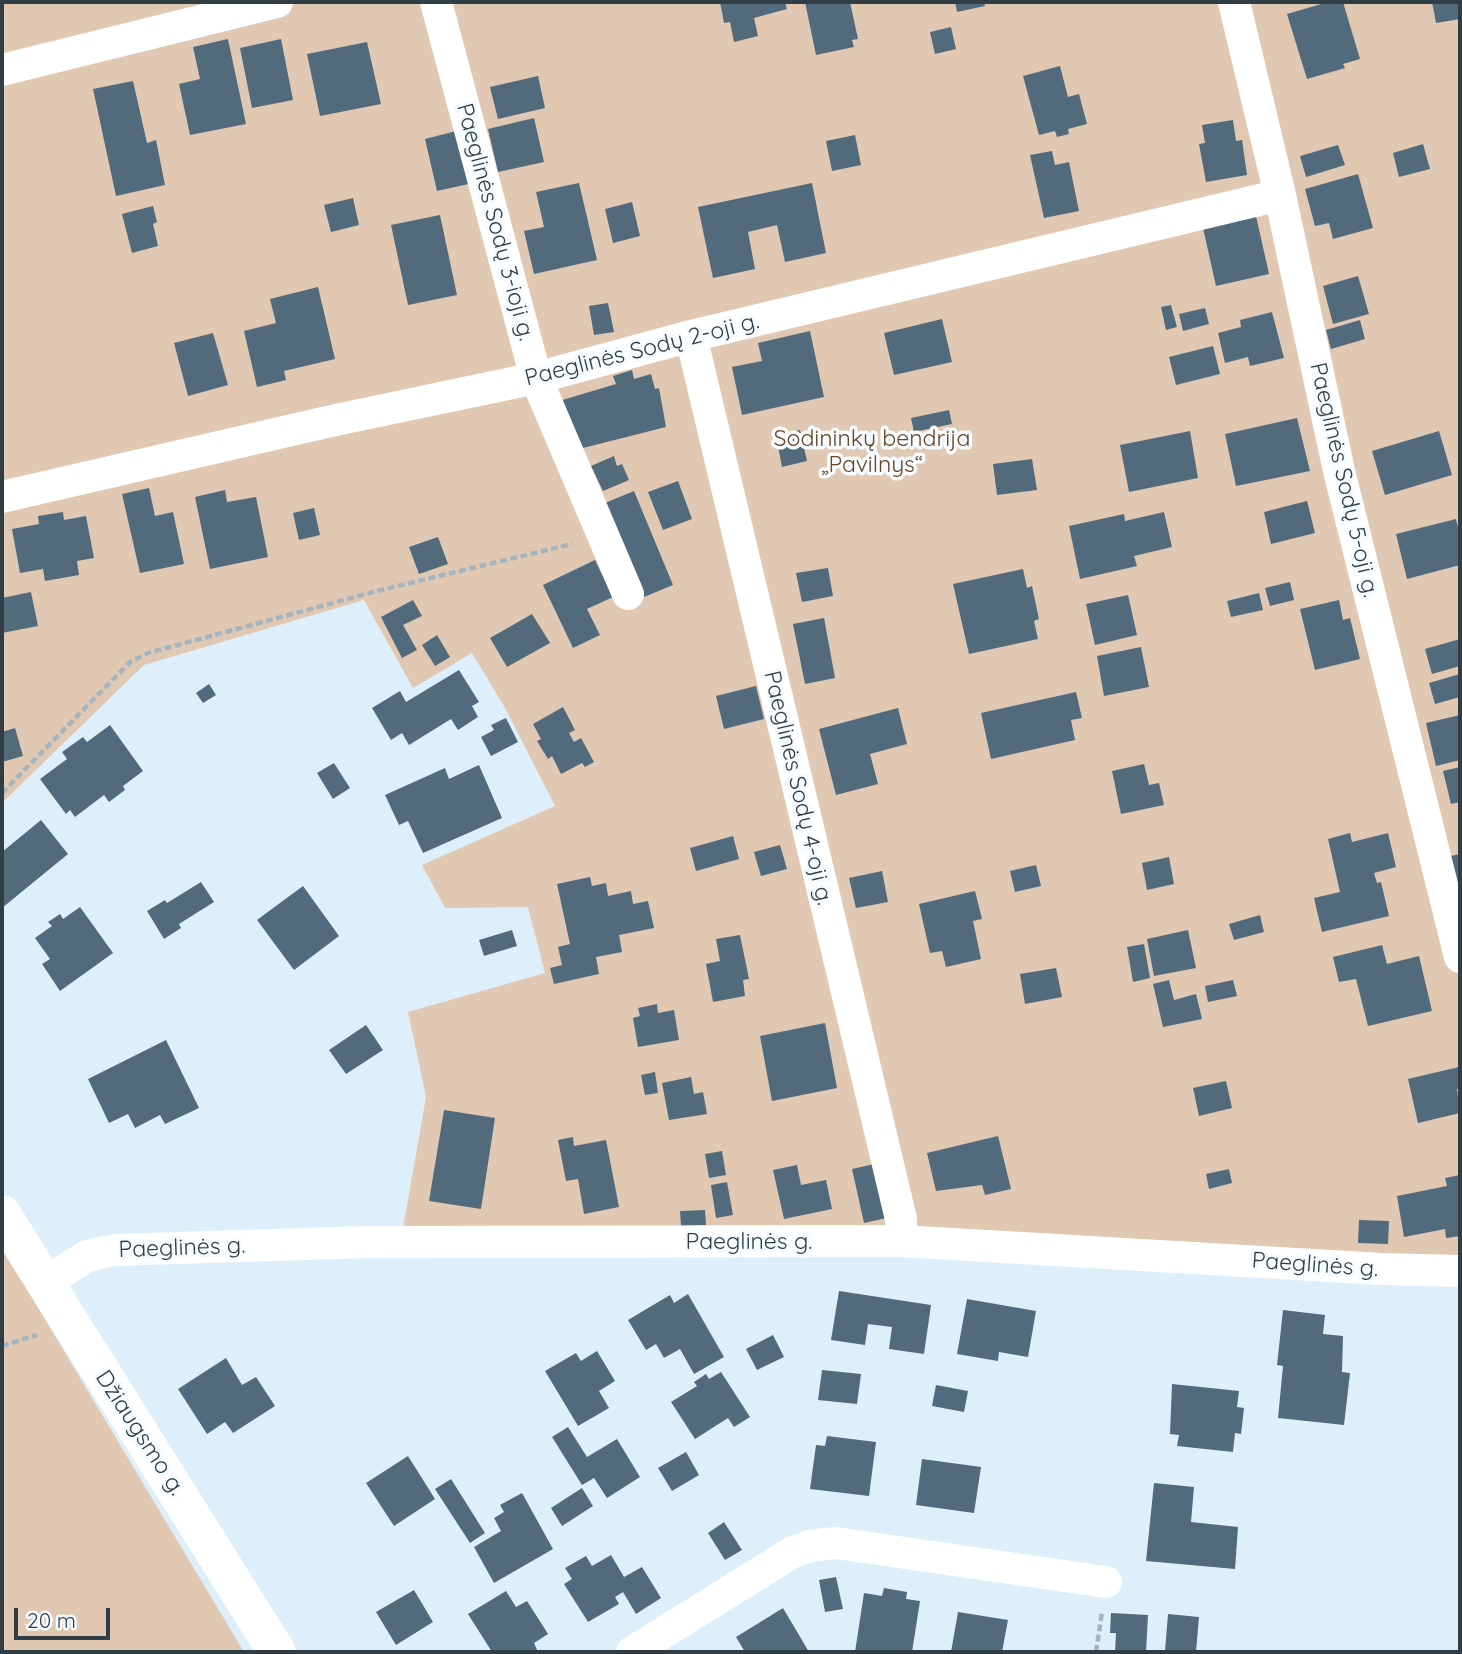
<!DOCTYPE html>
<meta charset="utf-8">
<style>
body{margin:0}
#map{position:relative;width:1462px;height:1654px;overflow:hidden;background:#deeffc;font-family:Quicksand,sans-serif}
canvas{display:block}
.frame{position:absolute;inset:0;border:4px solid #313d45;pointer-events:none}
.scale{position:absolute;left:14px;top:1608px;width:96px;height:32px;box-sizing:border-box;border:4px solid #313d45;border-top:0;padding-left:9px;font-size:21px;line-height:24px;white-space:nowrap;color:#313d45;-webkit-text-stroke:5px #f5fbff;paint-order:stroke}
</style>
<div id="map">
<canvas width="1462" height="1654"></canvas>
<div class="frame"></div>
<div class="scale">20 m</div>
</div>
<script>
const ctx = document.querySelector('canvas').getContext('2d');
ctx.lineJoin = 'round';
function fill(path, color) { ctx.fillStyle = color; ctx.fill(path, 'evenodd'); }
const toPath = rows => new Path2D(rows.map(r => 'M' + r).join(''));
function trace(path, color, width, dash) { ctx.strokeStyle = color; ctx.lineWidth = width; ctx.lineCap = dash ? 'butt' : 'round'; ctx.setLineDash(dash || []); ctx.stroke(path); }
function write(font, color, halo, rows, align = 'center') {
  ctx.font = font + ' Quicksand,sans-serif'; ctx.lineWidth = 7; ctx.setLineDash([]); ctx.textBaseline = 'middle'; ctx.strokeStyle = halo; ctx.fillStyle = color; for (const [text, x, y, turn = 0] of rows) {
    ctx.save(); ctx.translate(x, y); ctx.rotate((+turn || 0) * Math.PI / 180); ctx.textAlign = isNaN(turn) ? turn : align; if (halo) ctx.strokeText(text, 0, 0); ctx.fillText(text, 0, 0); ctx.restore();
  }
}
fill(toPath([
 [2,2,1460,2,1460,1282,930,1252,398,1257,426,1097,408,1012,545,973,528,907,445,908,422,865,555,806,504,706,472,653,413,688,364,600,144,665,2,803],
 [2,1249,34,1301,244,1652,2,1652]
]), '#e1c8b2');
fill(toPath([
 [720,2,785,2,787,9,754,18,758,36,734,42,730,22,724,23],
 [805,2,850,2,858,39,852,40,854,47,816,55],
 [955,2,984,2,985,6,957,12],
 [1328,2,1343,2,1360,59,1343,64,1345,68,1307,79,1287,14],
 [1432,2,1460,2,1460,19,1436,23],
 [951,27,956,49,935,54,930,32],
 [228,39,246,124,190,135,179,84,200,79,193,47],
 [281,39,293,100,252,108,240,48],
 [367,42,381,104,320,116,307,54],
 [1060,66,1068,97,1079,94,1087,124,1068,129,1069,134,1057,137,1055,131,1039,135,1023,76],
 [538,76,545,108,498,119,490,87],
 [133,81,147,143,156,140,165,185,116,196,93,89],
 [534,118,544,162,498,172,488,129],
 [1233,120,1236,141,1242,140,1247,175,1206,182,1199,144,1205,143,1202,125],
 [460,130,473,183,437,191,425,139],
 [855,135,861,165,832,171,826,141],
 [1423,144,1430,169,1399,177,1393,153],
 [1338,145,1345,165,1306,177,1300,156],
 [1052,151,1055,165,1069,162,1079,211,1044,218,1030,155],
 [1358,174,1373,228,1333,239,1329,223,1315,226,1305,189],
 [579,183,597,260,534,274,524,231,544,227,536,192],
 [812,183,826,253,785,262,777,225,748,232,755,269,713,278,698,207],
 [353,198,359,225,331,232,324,205],
 [632,202,640,236,613,243,605,209],
 [153,206,157,222,153,224,158,246,132,253,122,214],
 [440,215,457,295,408,305,391,225],
 [1256,216,1269,274,1216,286,1203,228],
 [1358,276,1369,314,1333,324,1323,286],
 [318,287,335,359,284,371,286,380,257,387,244,331,276,323,270,299],
 [608,303,614,332,594,335,589,306],
 [1171,305,1177,327,1166,330,1161,307],
 [1205,308,1209,324,1183,331,1179,314],
 [1272,312,1284,358,1250,366,1248,357,1225,363,1218,333,1241,327,1240,320],
 [942,319,952,362,894,375,884,333],
 [1360,320,1365,339,1331,349,1326,330],
 [810,331,824,397,742,415,732,367,762,361,758,343],
 [213,333,228,385,188,396,174,343],
 [1213,346,1220,374,1176,385,1169,357],
 [632,370,634,379,651,374,655,389,659,388,666,427,583,448,559,401,616,384,613,376],
 [949,410,952,424,914,432,911,418],
 [1297,418,1310,471,1236,486,1225,434],
 [800,430,807,461,782,467,776,435],
 [1190,431,1198,478,1129,492,1120,445],
 [1439,431,1452,475,1385,495,1372,451],
 [614,456,617,466,622,464,629,480,603,491,591,466],
 [1032,459,1037,490,997,495,993,464],
 [678,481,692,519,663,530,648,492],
 [149,488,155,516,173,512,184,564,140,573,122,494],
 [225,490,227,502,256,497,268,557,210,569,195,497],
 [634,491,673,585,644,597,605,503],
 [1307,501,1315,533,1271,544,1264,512],
 [314,508,320,535,299,540,293,513],
 [63,512,64,520,86,516,94,558,77,561,79,575,45,581,43,569,20,573,12,529,39,524,38,516],
 [1164,512,1172,547,1134,556,1137,566,1080,579,1069,526,1124,514,1125,521],
 [1456,519,1460,536,1460,565,1407,579,1396,534],
 [438,537,448,564,419,574,409,547],
 [595,560,613,597,587,609,600,635,573,648,543,585],
 [828,568,833,596,802,602,796,573],
 [1023,569,1027,588,1032,586,1039,619,1034,621,1038,639,969,654,953,584],
 [1290,582,1294,600,1270,606,1265,588],
 [31,592,38,626,2,633,2,598],
 [1259,593,1263,610,1231,617,1227,601],
 [1128,595,1137,635,1095,645,1086,604],
 [413,600,422,616,403,625,417,650,402,658,381,617],
 [1339,600,1343,620,1350,618,1360,659,1315,670,1300,609],
 [532,614,550,643,507,667,490,638],
 [824,618,835,678,805,684,793,624],
 [437,635,450,657,435,666,422,645],
 [1460,639,1460,666,1432,674,1425,649],
 [1141,647,1149,687,1104,696,1097,656],
 [459,670,479,702,472,706,478,717,458,730,451,719,409,745,402,733,391,740,372,708,400,691,406,702],
 [1460,674,1460,697,1435,704,1429,683],
 [209,684,216,695,203,703,196,693],
 [756,686,764,719,724,729,716,696],
 [1076,692,1082,718,1071,720,1075,740,991,759,981,713],
 [563,707,575,730,569,733,574,742,581,738,594,762,585,767,582,763,561,774,552,756,548,759,537,741,541,739,533,724],
 [898,708,907,744,870,754,878,784,836,795,819,729],
 [1460,715,1460,760,1436,766,1426,723],
 [506,718,518,742,491,756,481,737,494,730,491,725],
 [110,725,143,771,123,786,125,790,109,802,104,795,75,817,70,810,66,814,40,779,67,759,62,752,83,737,87,742],
 [15,728,23,756,2,762,2,732],
 [334,763,350,788,333,799,317,773],
 [1144,764,1149,785,1159,783,1164,805,1121,814,1112,771],
 [479,765,502,818,423,853,408,821,399,825,385,795,445,768,449,779],
 [1460,767,1460,802,1451,804,1443,771],
 [41,820,68,854,2,908,2,852],
 [1350,833,1352,842,1388,833,1396,867,1374,873,1377,883,1381,882,1389,916,1322,932,1314,898,1340,892,1328,839],
 [733,836,739,859,696,871,690,848],
 [780,845,787,869,761,876,754,852],
 [1460,854,1460,884,1452,886,1446,857],
 [1169,857,1174,884,1147,890,1142,863],
 [1036,865,1041,886,1015,892,1010,871],
 [882,871,888,902,856,908,849,878],
 [590,877,592,886,606,883,608,896,631,891,633,904,648,901,654,928,619,935,622,952,596,957,599,974,554,984,550,968,562,965,558,947,570,944,557,884],
 [201,882,214,902,179,924,181,928,164,939,147,911,165,900,167,903],
 [303,886,339,936,294,970,257,920],
 [975,891,982,919,973,921,981,959,946,967,942,951,930,953,919,904],
 [80,907,113,953,60,991,42,964,50,959,35,938,52,926,48,922,60,914,63,919],
 [1260,915,1264,932,1234,940,1229,924],
 [512,930,517,946,484,956,479,940],
 [1188,930,1196,968,1154,976,1147,939],
 [740,935,749,979,743,980,745,996,713,1002,706,964,720,961,716,939],
 [1144,944,1150,978,1133,982,1127,947],
 [1382,945,1387,964,1419,956,1432,1011,1368,1026,1356,979,1339,982,1333,957],
 [1056,968,1062,997,1025,1004,1020,974],
 [1169,980,1174,1000,1196,994,1202,1019,1163,1027,1153,984],
 [1233,980,1237,996,1208,1002,1205,986],
 [657,1004,658,1013,674,1010,679,1040,638,1047,633,1018,640,1016,638,1008],
 [825,1023,837,1088,772,1101,760,1036],
 [366,1025,383,1050,346,1074,329,1050],
 [166,1040,199,1108,165,1124,160,1115,135,1128,128,1114,109,1123,88,1079],
 [1459,1067,1460,1088,1457,1089,1460,1113,1418,1123,1408,1079],
 [655,1072,658,1093,645,1095,641,1075],
 [691,1077,694,1094,703,1092,707,1114,669,1120,662,1083],
 [1226,1081,1232,1108,1199,1116,1193,1088],
 [444,1110,495,1118,481,1209,429,1201],
 [998,1136,1011,1189,985,1195,982,1185,936,1191,927,1153],
 [573,1137,574,1146,606,1140,619,1207,584,1214,578,1179,566,1181,558,1140],
 [722,1151,726,1175,709,1178,705,1154],
 [879,1163,891,1217,864,1223,852,1169],
 [797,1165,801,1185,826,1180,832,1209,784,1219,773,1170],
 [1229,1169,1232,1183,1209,1189,1206,1174],
 [1460,1175,1460,1236,1446,1238,1445,1229,1404,1237,1397,1196,1447,1186,1445,1178],
 [727,1182,733,1215,716,1218,711,1185],
 [705,1210,706,1225,681,1226,680,1211],
 [1359,1220,1389,1221,1388,1244,1358,1243],
 [839,1291,931,1305,924,1354,889,1349,892,1327,868,1324,865,1345,831,1340],
 [688,1294,724,1357,694,1374,680,1349,664,1358,656,1344,646,1350,628,1320,670,1295,674,1303],
 [967,1299,1036,1311,1028,1357,999,1352,998,1361,957,1354],
 [1283,1310,1325,1315,1323,1334,1343,1336,1342,1372,1350,1373,1344,1425,1278,1418,1283,1366,1277,1365],
 [773,1335,784,1357,757,1370,746,1349],
 [597,1351,615,1381,599,1391,609,1408,578,1426,545,1371,576,1353,581,1361],
 [226,1358,242,1385,256,1377,275,1406,233,1433,225,1422,207,1434,178,1389],
 [822,1370,861,1374,857,1404,818,1400],
 [721,1372,750,1417,734,1427,728,1418,695,1439,671,1402,697,1386,694,1382,706,1374,709,1379],
 [1172,1384,1239,1391,1237,1407,1244,1408,1241,1434,1235,1433,1233,1452,1177,1446,1179,1435,1170,1434],
 [936,1385,968,1391,964,1412,932,1406],
 [568,1427,587,1457,617,1439,640,1477,607,1498,594,1478,582,1485,552,1437],
 [827,1436,876,1442,869,1496,810,1489,816,1445,825,1446],
 [686,1452,699,1475,672,1491,658,1468],
 [408,1456,435,1499,394,1526,366,1483],
 [922,1459,981,1467,974,1513,916,1505],
 [451,1479,485,1533,470,1543,435,1489],
 [1154,1483,1194,1487,1191,1522,1238,1527,1235,1569,1146,1561],
 [582,1488,593,1506,562,1526,551,1508],
 [522,1493,553,1549,494,1583,474,1547,501,1531,494,1518,504,1512,500,1505],
 [724,1522,742,1550,725,1560,708,1533],
 [611,1555,624,1577,642,1567,661,1598,636,1614,623,1592,615,1597,619,1604,588,1622,564,1584,572,1579,565,1568,586,1556,592,1566],
 [836,1577,843,1609,825,1612,819,1580],
 [884,1588,907,1592,906,1599,920,1601,912,1652,855,1652,864,1593,882,1596],
 [414,1590,433,1622,396,1645,376,1612],
 [506,1591,516,1607,527,1601,548,1634,534,1643,538,1652,492,1652,468,1614],
 [783,1608,809,1652,745,1652,736,1637],
 [958,1612,1008,1620,1002,1652,951,1652],
 [1111,1613,1148,1615,1146,1652,1115,1652,1116,1633,1110,1633],
 [1168,1614,1199,1617,1196,1652,1165,1651]
]), '#516b7d');
trace(toPath([
 [2,793,130,662,148,653,377,591,572,544],
 [2,1346,37,1335],
 [1096,1652,1102,1612]
]), '#a5b5c0', 4.5, [7, 3.5]);
trace(toPath([
 [436,2,536,378,628,594],
 [1234,2,1280,195,1339,471,1460,957],
 [2,70,277,2],
 [691,336,901,1219,901,1241],
 [2,497,331,421,536,378,691,336,1280,195],
 [45,1283,87,1256,114,1250,369,1242,901,1241,1382,1269,1460,1271],
 [632,1652,793,1552,810,1546,836,1543,1106,1582]
]), '#fff', 32);
trace(toPath([
 [2,1214,277,1652]
]), '#fff', 38);
write('23px', '#313d45', '#f5fbff', [
 ["Paeglinės Sodų 3-ioji g.",495,222,75],
 ["Paeglinės Sodų 2-oji g.",642,350,-14],
 ["Paeglinės Sodų 5-oji g.",1344,480,77],
 ["Paeglinės Sodų 4-oji g.",798,788,77],
 ["Paeglinės g.",749,1242],
 ["Paeglinės g.",182,1248,-2],
 ["Paeglinės g.",1315,1265,4],
 ["Džiaugsmo g.",140,1433,57]
]);
write('23px', '#6b4623', '#f5fbff', [
 ["Sodininkų bendrija",872,439],
 ["„Pavilnys“",872,465]
]);
</script>
